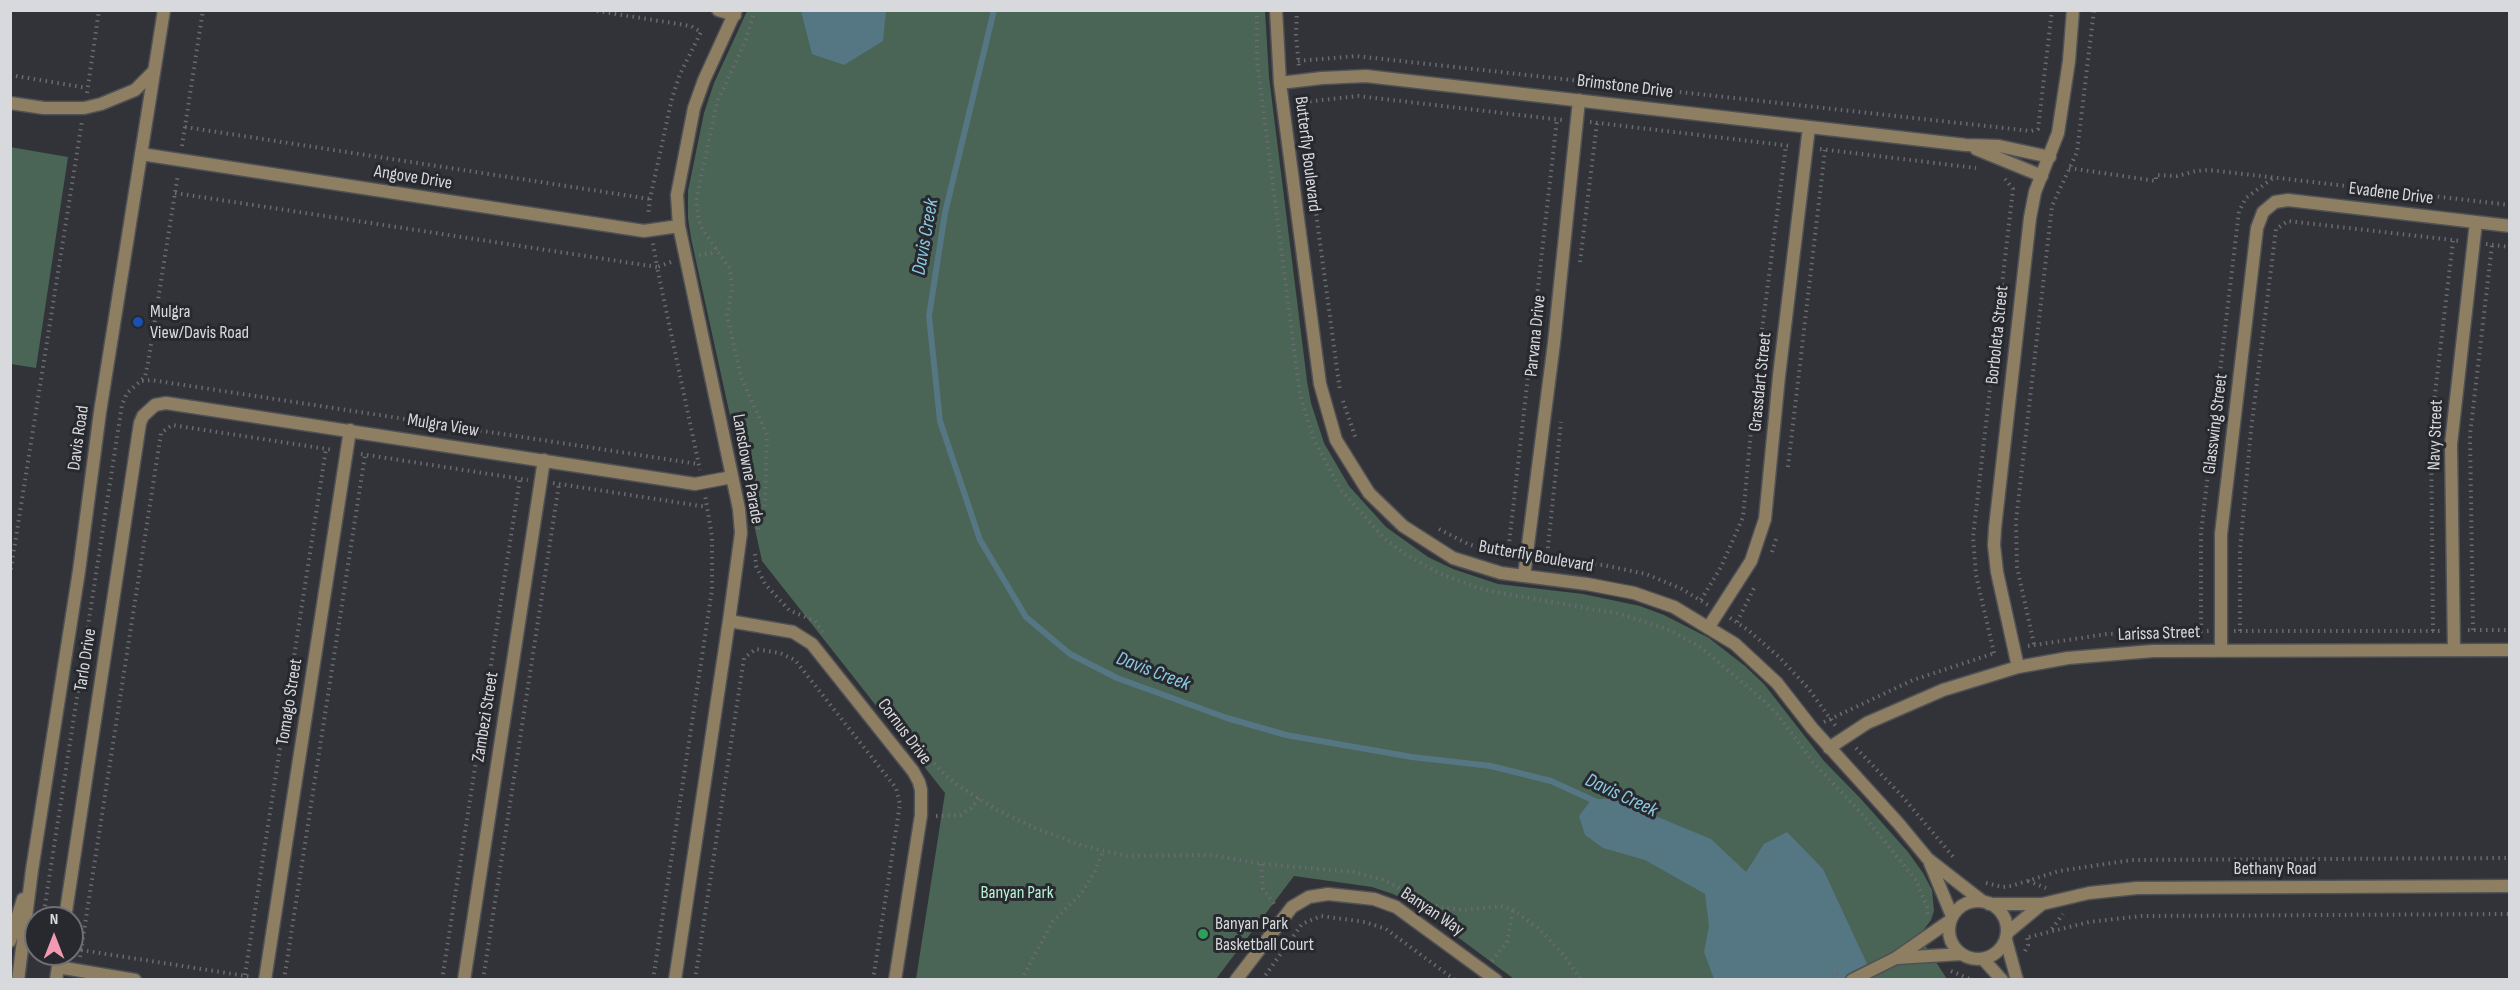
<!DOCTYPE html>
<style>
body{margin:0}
#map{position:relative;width:2520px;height:990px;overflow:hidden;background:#313338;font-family:"Sofia Sans Condensed",sans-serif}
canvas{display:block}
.frame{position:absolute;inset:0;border:12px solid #d7d9dc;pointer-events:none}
.north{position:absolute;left:24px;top:906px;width:60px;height:60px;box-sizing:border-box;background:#27292e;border:2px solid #6d6f74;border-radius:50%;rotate:0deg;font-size:16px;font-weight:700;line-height:24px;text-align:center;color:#d7d9dc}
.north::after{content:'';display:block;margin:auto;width:21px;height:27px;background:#f19ab1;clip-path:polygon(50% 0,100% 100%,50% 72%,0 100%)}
</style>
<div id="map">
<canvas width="2520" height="990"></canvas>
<div class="frame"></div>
<div class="north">N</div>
</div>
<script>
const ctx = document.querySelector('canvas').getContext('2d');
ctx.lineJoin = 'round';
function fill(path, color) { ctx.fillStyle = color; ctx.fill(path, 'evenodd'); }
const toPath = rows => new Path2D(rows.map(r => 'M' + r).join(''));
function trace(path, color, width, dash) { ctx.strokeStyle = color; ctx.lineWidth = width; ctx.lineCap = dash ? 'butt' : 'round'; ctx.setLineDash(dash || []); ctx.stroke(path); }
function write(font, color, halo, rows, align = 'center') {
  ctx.font = font + ' "Sofia Sans Condensed",sans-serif'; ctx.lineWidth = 6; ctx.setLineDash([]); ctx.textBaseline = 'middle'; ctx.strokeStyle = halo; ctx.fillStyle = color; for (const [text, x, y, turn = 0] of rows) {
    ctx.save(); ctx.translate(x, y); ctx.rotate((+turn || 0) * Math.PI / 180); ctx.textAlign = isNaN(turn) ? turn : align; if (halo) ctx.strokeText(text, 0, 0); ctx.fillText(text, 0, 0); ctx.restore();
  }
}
fill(toPath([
 [747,11,1265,11,1269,77,1307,381,1311,403,1324,443,1349,486,1386,527,1428,557,1453,569,1498,584,1583,594,1640,606,1664,615,1709,638,1745,666,1764,684,1824,761,1861,799,1908,852,1923,873,1932,890,1934,911,1931,920,1919,936,1947,979,1514,979,1412,903,1393,894,1372,887,1294,876,1216,979,916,979,945,793,762,561,691,238,688,218,688,191,704,113,714,83],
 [10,147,68,157,36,368,11,364]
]), '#4a6456');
fill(toPath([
 [801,11,886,11,883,41,844,65,812,54],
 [1612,798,1711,839,1746,872,1764,844,1787,832,1823,869,1874,979,1714,979,1704,952,1709,926,1705,894,1645,860,1603,848,1585,835,1579,816,1591,800]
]), '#557683');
trace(toPath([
 [994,10,945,213,929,316,940,421,980,540,1026,617,1070,654,1117,678,1227,718,1286,735,1412,757,1491,766,1551,781,1597,802]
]), '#557683', 6);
const minor = toPath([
 [718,10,735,15],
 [1276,10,1280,83,1320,384,1336,440,1369,493,1403,526,1453,558,1501,573,1587,584,1634,593,1674,607,1735,644,1777,683,1812,728,1899,824,1928,859,1982,901],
 [1280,83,1322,78,1366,76,1966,145,1999,146,2050,157],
 [10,103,44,108,84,108,101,104,135,90,154,71],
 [1976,149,2042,176],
 [141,154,644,231,679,226],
 [1524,576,1554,343,1579,100],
 [729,621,793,632,812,644,913,771,919,782,921,790,921,815,895,980],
 [1708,628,1751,561,1765,519,1779,376,1809,127],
 [2454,650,2451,444,2476,222],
 [2221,651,2221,534,2257,228,2263,212,2275,202,2288,200,2510,226],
 [2018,667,1997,572,1994,545,1995,528,2030,218,2035,192,2058,133,2069,61,2073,10],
 [1829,748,1867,723,1943,690,2018,667,2068,658,2153,651,2510,650],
 [1930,863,1952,916],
 [65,918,140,423,143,416,155,405,166,403,695,484,732,477],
 [2006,940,2017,980],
 [1983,959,2002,980],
 [58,967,135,980],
 [56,980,60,954],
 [265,980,350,430],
 [464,980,544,460],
 [675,980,729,621,741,533,739,509,679,226,677,195,694,108,704,80,736,10],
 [1236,980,1292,907,1309,897,1328,894,1374,899,1396,907,1496,980]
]);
const tertiary = toPath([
 '1949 930a29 29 0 1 1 58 0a29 29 0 1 1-58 0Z',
 [1989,904,2042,904,2089,893,2137,888,2510,886],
 [2007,933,2042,904],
 [10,941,23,899],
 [1897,958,1961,954],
 [18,980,32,870,79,571,100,412,164,10],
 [1852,980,1896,958,1951,920]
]);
trace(minor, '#4f5156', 15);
trace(tertiary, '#4f5156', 15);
trace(toPath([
 [591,10,691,26,701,32,680,74,672,98,650,199,648,215],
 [755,10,745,42,717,102,696,201,699,221,703,230,730,269,732,289,727,315,741,377,767,435,765,504,757,532],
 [1257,10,1257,61,1300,395,1314,440,1341,490,1384,538,1403,553,1439,573,1475,587,1496,592,1620,614,1667,629,1699,646,1762,699,1778,715,1813,762,1863,815,1916,880,1927,907,1928,917],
 [1297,10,1296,35,1299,67],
 [1298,61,1356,56,2031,131,2038,129,2052,10],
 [10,75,87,88],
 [87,93,99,10],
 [1302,95,1307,146,1340,391],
 [1304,102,1358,96,1562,120],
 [1590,122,1791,146],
 [185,127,650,199],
 [182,146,203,10],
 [1820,149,1976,168],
 [2069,168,2156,181,2156,175,2177,176,2196,171,2209,170,2510,205],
 [175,193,657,267,653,243],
 [2486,244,2510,247],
 [699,255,711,253,717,248],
 [671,262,657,267,700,470],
 [1580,262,1597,123],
 [142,381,151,380,698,464],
 [1343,401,1356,439],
 [361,454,528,480],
 [1788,467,1825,150],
 [553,483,707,507],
 [1439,529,1468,544,1493,552,1513,554],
 [1772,552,1777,536],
 [1508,553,1557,119],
 [755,554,756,566,765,584,789,610,815,621,823,632],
 [1541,558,1603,565,1646,574,1682,589,1708,605],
 [1546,566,1561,422],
 [10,575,82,121],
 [1701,600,1721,567,1743,517,1756,376,1786,145],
 [1730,618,1748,630,1779,657,1808,688,1837,728],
 [1737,622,1754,588],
 [2468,630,2510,630],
 [2473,630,2470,435,2492,245],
 [2201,631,2201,533,2239,211,2246,198,2273,178],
 [2234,631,2440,631],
 [2240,631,2240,550,2251,430,2276,229,2288,221,2461,241],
 [2433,631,2431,428,2453,241],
 [2034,644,2017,567,2016,521,2052,206,2077,152,2094,10],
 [2028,646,2107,634,2209,631],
 [1994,653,1976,575,1973,537,2013,189,2005,179],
 [886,710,945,775,959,786,997,810,1035,828,1083,846,1127,856,1212,855,1261,864,1354,872,1384,880,1430,904,1443,908,1464,910,1501,906,1513,910,1538,928,1563,954,1581,980],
 [1824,722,1913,680,1995,653],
 [1856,748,1902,796,1955,859],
 [936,816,960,815,971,808,979,798],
 [1261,864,1263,889,1276,906],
 [2028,881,2046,888],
 [1986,883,2003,887,2011,886,2059,871,2132,860,2510,858],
 [43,918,122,405,127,393,145,377,148,363,178,174],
 [2052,929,2063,914],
 [2029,937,2089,922,2142,916,2510,914],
 [81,950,252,977],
 [2025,951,2028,945,2027,936],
 [80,957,161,433,172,425,333,450],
 [1492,961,1507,942,1513,910],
 [1951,971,1972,980],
 [245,975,326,449],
 [284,980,365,455],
 [442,980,520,478],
 [483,980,559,484],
 [653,980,712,590,712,536,705,495],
 [695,980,744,658,756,649,780,653,795,660,896,788,900,804,873,980],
 [1021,980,1053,921,1081,894,1095,871,1103,851],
 [1262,980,1302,924,1321,916,1365,922,1386,929,1455,980],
 [1827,980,1839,972]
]), '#696b6f', 4, [1.5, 4.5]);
trace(minor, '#8f7f62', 12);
trace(tertiary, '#8f7f62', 12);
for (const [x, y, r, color] of [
 [138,322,6,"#1a4fb4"],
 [1203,934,6,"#2e9e5b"]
]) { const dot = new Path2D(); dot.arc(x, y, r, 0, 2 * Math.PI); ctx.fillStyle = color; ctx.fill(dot); trace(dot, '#27292e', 2); }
write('18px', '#d7d9dc', '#27292e', [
 ["Brimstone Drive",1625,87,7],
 ["Butterfly Boulevard",1307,154,83],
 ["Angove Drive",413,178,9],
 ["Evadene Drive",2391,194,7],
 ["Borboleta Street",1998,335,-84],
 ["Parvana Drive",1536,336,-84],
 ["Grassdart Street",1761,382,-84],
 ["Glasswing Street",2216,424,-83],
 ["Mulgra View",443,426,9],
 ["Navy Street",2436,435,-88],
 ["Davis Road",79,438,-82],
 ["Lansdowne Parade",747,469,80],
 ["Butterfly Boulevard",1536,557,10],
 ["Larissa Street",2159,634,-2],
 ["Tarlo Drive",86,660,-81],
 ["Tomago Street",290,702,-81],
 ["Zambezi Street",486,717,-81],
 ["Cornus Drive",904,732,53],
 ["Bethany Road",2275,869],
 ["Banyan Way",1432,912,34]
]);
write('18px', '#d7d9dc', '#27292e', [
 ["Mulgra",150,312],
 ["View/Davis Road",150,333],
 ["Banyan Park",1215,924],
 ["Basketball Court",1215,945]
], 'left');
write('18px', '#b8f2d2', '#27292e', [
 ["Banyan Park",1017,893]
]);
write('italic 20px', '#8bcae2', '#27292e', [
 ["Davis Creek",926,237,-80],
 ["Davis Creek",1153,672,21],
 ["Davis Creek",1621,796,25]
]);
</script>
